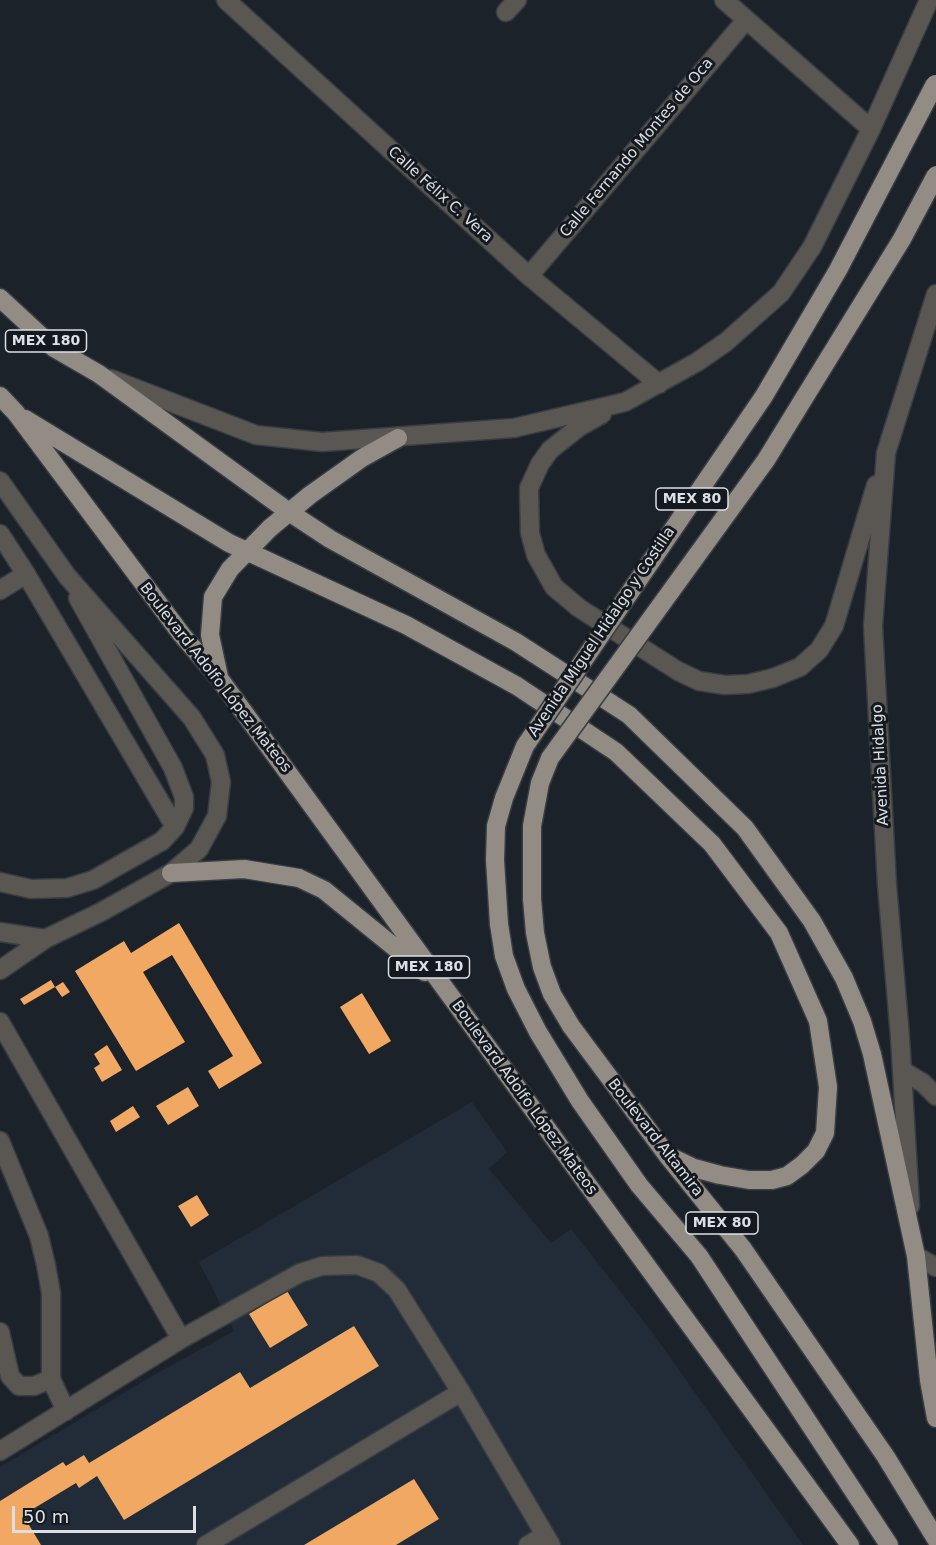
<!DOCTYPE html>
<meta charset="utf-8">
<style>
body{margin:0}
#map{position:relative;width:936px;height:1545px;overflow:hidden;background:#1c2229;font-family:"DejaVu Sans",sans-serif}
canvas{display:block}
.scale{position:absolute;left:12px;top:1506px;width:184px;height:27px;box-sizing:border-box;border:3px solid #dce0e5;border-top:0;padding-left:8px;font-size:18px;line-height:21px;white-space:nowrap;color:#dce0e5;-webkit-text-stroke:4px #13191f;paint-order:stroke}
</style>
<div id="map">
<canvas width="936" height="1545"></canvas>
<div class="scale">50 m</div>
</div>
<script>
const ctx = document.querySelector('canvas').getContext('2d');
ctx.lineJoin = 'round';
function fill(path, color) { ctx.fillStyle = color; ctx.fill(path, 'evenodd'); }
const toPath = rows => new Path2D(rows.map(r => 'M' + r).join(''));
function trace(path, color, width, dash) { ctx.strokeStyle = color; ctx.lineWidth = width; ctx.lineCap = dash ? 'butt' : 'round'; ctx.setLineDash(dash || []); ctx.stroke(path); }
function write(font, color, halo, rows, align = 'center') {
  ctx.font = font + ' "DejaVu Sans",sans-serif'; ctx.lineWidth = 6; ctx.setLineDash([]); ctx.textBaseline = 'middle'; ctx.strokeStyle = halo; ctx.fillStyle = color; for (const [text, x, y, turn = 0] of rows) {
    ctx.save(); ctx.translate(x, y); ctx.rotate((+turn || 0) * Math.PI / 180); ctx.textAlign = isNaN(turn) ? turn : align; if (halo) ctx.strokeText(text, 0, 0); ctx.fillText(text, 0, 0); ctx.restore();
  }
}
fill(toPath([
 [472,1102,507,1152,489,1169,551,1243,571,1229,652,1332,803,1545,0,1545,0,1467,152,1376,234,1331,199,1262]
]), '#222c38');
fill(toPath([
 [179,923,262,1063,219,1089,208,1071,233,1056,172,955,143,972,185,1042,136,1071,75,971,124,941,131,953],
 [51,980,55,987,24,1005,20,999],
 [63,982,70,992,62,997,55,987],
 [362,993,391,1041,369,1054,340,1007],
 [107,1045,122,1070,102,1082,94,1068,100,1064,94,1054],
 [188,1087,199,1106,168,1125,156,1106],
 [133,1106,140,1117,116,1132,110,1121],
 [197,1195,209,1215,191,1227,178,1206],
 [287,1291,308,1325,270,1348,249,1314],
 [354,1326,379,1366,124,1520,97,1476,79,1488,76,1483,23,1515,41,1545,0,1545,0,1501,63,1462,66,1466,84,1455,89,1463,240,1372,250,1388],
 [414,1479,439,1519,396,1545,304,1545]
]), '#f0a863');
const minor = toPath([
 [226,0,529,276,659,384],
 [724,0,871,129],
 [506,12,517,0],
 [529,276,746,20],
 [111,379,256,435,322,442,514,428,625,402,697,362,726,342,781,293,812,247,871,129,929,0],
 [602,414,579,427,550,450,540,464,529,488,530,533,536,555,554,587,579,608,678,671,699,681,725,685,748,684,773,678,800,667,819,650,834,626,876,485],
 [0,481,67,576,192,718,215,755,221,782,217,816,199,849,171,873,101,912,45,939,0,932],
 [0,534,26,574,175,827],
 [0,590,26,574],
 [0,882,31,889,67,888,93,880,162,841,175,827,184,808,184,797,173,768,78,598],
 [0,970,45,939],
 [0,1022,181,1339],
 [903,1071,923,1083,936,1096],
 [0,1141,39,1236,46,1265,51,1293,51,1379,66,1411],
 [910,1206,900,1037,887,885,873,626,886,453,936,294],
 [916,1256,936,1267],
 [0,1332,10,1376,19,1386,34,1386,51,1379],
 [0,1451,181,1339,300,1273,322,1266,357,1265,379,1273,397,1290,461,1392,551,1545],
 [206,1545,461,1392],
 [528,1545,545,1535]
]);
const major = toPath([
 [0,298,54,348,99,374,289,512,330,539,516,642,629,715,745,828,812,921,844,978,862,1021,872,1054,916,1256,929,1380,936,1418],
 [0,396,16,413,182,635,219,678,850,1545],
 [25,419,229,543,406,625,517,686,616,752,712,844,779,933,818,1021,828,1087,825,1133,816,1151,802,1165,787,1176,772,1180,749,1180,720,1175,694,1168,667,1155],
 [219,677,210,635,213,597,230,569,270,528,310,495,362,458,398,438],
 [171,873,244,869,299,878,324,890,425,972],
 [532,899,535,933,542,967,552,994,571,1026,667,1155,743,1249,886,1457,936,1539],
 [499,924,504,956,516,989,538,1032,580,1101,639,1185,699,1256,889,1545]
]);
trace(minor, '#373d43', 21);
trace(major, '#373d43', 21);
trace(minor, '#5a5753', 18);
trace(major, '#938c85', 18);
const majorBridge = toPath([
 [532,899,532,826,540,783,550,758,766,460,902,239,936,175],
 [499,924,495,860,496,826,504,798,525,746,764,396,838,270,935,84]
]);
trace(majorBridge, '#373d43', 21, []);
trace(majorBridge, '#938c85', 18);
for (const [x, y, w] of [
 [46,341,81],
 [692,499,72],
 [429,967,81],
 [722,1223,72]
]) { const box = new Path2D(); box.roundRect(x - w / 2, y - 11, w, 22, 4.5); ctx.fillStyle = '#13191f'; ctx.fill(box); trace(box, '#dce0e5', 1.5); }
write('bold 14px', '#dce0e5', null, [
 ["MEX 180",46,341],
 ["MEX 80",692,499],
 ["MEX 180",429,967],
 ["MEX 80",722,1223]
]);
write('15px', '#dce0e5', '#13191f', [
 ["Calle Fernando Montes de Oca",637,148,-50],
 ["Calle Félix C. Vera",440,195,42],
 ["Avenida Miguel Hidalgo y Costilla",602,632,-56],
 ["Boulevard Adolfo López Mateos",215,678,52],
 ["Avenida Hidalgo",881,765,-93],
 ["Boulevard Adolfo López Mateos",524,1098,54],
 ["Boulevard Altamira",655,1138,52]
]);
</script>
